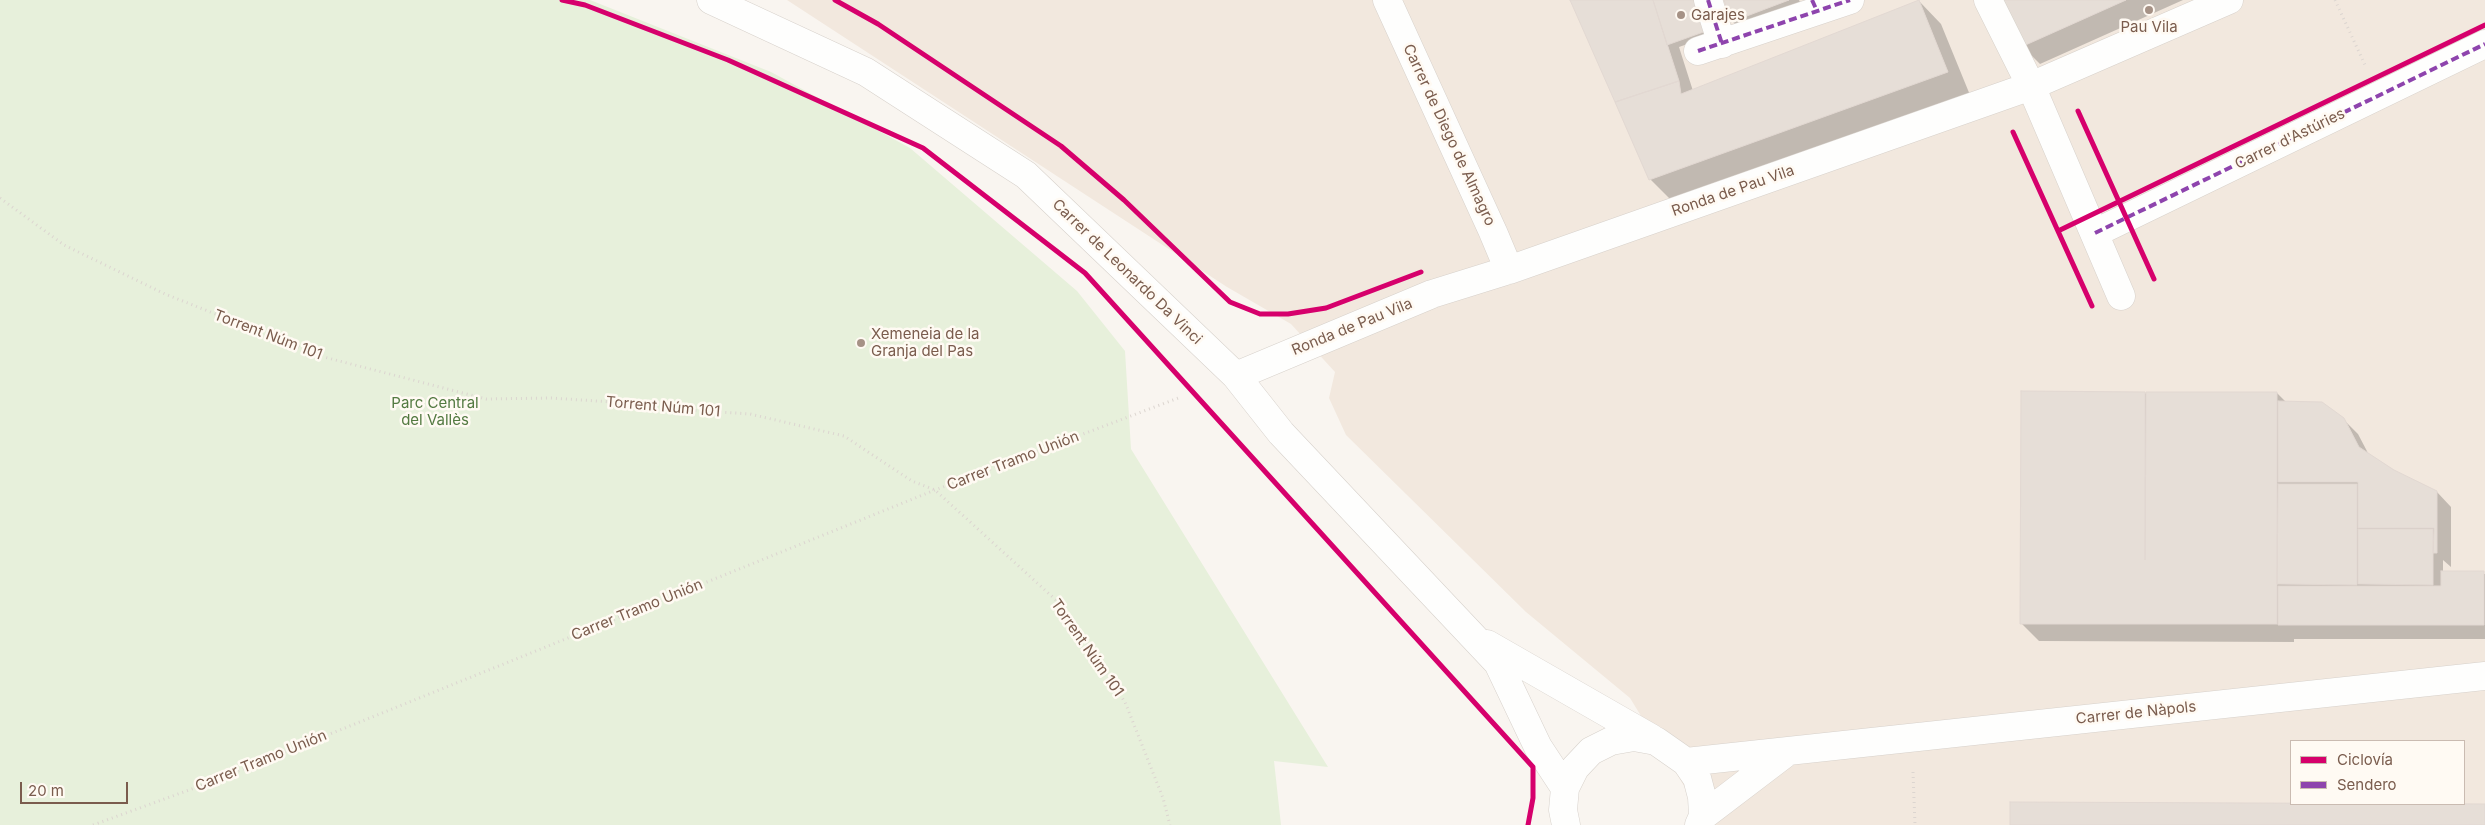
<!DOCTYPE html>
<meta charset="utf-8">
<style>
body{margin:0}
#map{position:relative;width:2485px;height:825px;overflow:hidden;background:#f9f5f0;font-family:Inter,sans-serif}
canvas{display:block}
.legend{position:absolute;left:2290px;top:740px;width:175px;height:65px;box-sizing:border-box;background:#fffaf3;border:1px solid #cabbb1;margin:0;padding:6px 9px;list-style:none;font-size:15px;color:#7a5c4d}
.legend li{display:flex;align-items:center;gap:10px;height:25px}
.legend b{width:25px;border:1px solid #cabbb1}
.scale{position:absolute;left:20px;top:782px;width:108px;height:22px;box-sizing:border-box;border:2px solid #7a5c4d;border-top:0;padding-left:6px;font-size:15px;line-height:18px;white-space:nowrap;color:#7a5c4d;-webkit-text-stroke:4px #fffaf3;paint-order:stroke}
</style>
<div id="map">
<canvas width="2485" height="825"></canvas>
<ul class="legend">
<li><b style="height:6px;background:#d6006c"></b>Ciclovía</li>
<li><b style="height:6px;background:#8e44ad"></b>Sendero</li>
</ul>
<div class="scale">20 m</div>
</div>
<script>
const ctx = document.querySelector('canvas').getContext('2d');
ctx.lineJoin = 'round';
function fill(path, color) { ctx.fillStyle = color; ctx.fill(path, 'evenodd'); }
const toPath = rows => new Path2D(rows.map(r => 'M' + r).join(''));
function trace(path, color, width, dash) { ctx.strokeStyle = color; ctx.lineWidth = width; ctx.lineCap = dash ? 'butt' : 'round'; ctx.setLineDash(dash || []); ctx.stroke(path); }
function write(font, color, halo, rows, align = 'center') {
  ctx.font = font + ' Inter,sans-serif'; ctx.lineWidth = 5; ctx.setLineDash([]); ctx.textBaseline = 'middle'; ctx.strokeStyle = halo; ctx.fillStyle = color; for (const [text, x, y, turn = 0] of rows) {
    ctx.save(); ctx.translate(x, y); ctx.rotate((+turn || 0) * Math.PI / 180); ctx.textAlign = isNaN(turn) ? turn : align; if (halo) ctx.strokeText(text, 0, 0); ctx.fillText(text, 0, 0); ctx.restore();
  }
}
fill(toPath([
 [787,0,2485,0,2485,825,1708,825,1630,698,1526,612,1346,435,1329,398,1335,372,1291,324,1227,287],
 [2291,741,2464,741,2464,804,2291,804]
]), '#f2e8de');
fill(toPath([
 [0,0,590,0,771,72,910,148,1077,291,1125,351,1131,449,1328,767,1274,761,1281,825,0,825]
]), '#e7f0db');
fill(toPath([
 [1571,0,1701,0,1713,35,1679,47,1693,91,1919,1,1941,24,1970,95,1673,202,1650,179],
 [1725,0,1799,0,1800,2,1737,26,1732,21],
 [2002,0,2183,0,2040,64,2022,46],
 [2145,393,2148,396,2277,393,2286,402,2343,419,2358,434,2369,455,2394,471,2437,492,2451,507,2451,567,2443,560,2443,573,2485,574,2485,639,2294,639,2294,642,2039,641,2021,623]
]), '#0003');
const building = toPath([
 [1570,0,1653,0,1679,81,1615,102,1570,0],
 [1653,0,1699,0,1709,30,1667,45,1653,0],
 [1724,0,1789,0,1731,22,1724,0],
 [1919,0,1948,72,1649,180,1615,102,1679,81,1681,94,1919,0],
 [2001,0,2126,0,2021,47,2001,0],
 [2021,391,2145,392,2145,560,2146,392,2277,392,2277,624,2020,624,2021,391],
 [2278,401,2322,402,2344,418,2359,447,2394,470,2437,491,2437,553,2433,553,2434,528,2358,528,2358,482,2278,482,2278,401],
 [2278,484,2357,484,2357,585,2277,584,2278,484],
 [2358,529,2433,529,2433,585,2358,584,2358,529],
 [2441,571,2484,571,2484,625,2278,625,2278,586,2441,586,2441,571],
 [2010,802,2485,804,2485,825,2010,825,2010,802]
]);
fill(building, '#e6ded7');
trace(building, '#e2d8d2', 1);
const pedestrian = toPath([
 [2095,233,2485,44]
]);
const minor = toPath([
 [711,0,866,72,1026,175,1236,376,1281,433,1498,663,1538,747,1565,788],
 [1387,0,1493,232,1509,270],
 [1708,0,1722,44],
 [1988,0,2031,86,2121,296],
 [1698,51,1850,0],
 [1236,376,1432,294,1509,270,2031,86,2229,0],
 [1487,644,1651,738],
 [1686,762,2485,676],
 [1703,816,1787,752],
 [1566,825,1563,810,1565,788,1575,768,1591,751,1611,741,1634,737,1656,741,1686,762,1697,778,1702,797,1703,816,1699,825]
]);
trace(pedestrian, '#d7d1cb', 29);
trace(minor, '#d7d1cb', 29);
trace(toPath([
 [2335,0,2365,65],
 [0,198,64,245,165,294,324,357,486,399,551,398,612,402,674,409,750,414,844,436,912,481,935,490,1057,601,1125,702,1163,798,1170,825],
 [1913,772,1915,825],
 [93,825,211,782,935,490,1181,397]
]), '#dcd5d0', 3, [1, 4]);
trace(pedestrian, '#fefefd', 28);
trace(minor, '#fefefd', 28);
trace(toPath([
 [1708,0,1722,44],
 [1812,0,1817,11],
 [1698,51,1850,0],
 [2095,233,2485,44]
]), '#8e44ad', 4, [8, 4]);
trace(toPath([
 [562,0,585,5,728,60,923,148,1085,273,1533,767,1533,798,1528,825],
 [835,0,878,24,1061,146,1124,200,1230,302,1260,314,1288,314,1326,308,1421,272],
 [2078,111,2154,279],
 [2013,132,2092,306],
 [2058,231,2485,25]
]), '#d6006c', 5);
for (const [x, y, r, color] of [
 [2149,10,5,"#a69286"],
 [1681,15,5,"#a69286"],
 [861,343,5,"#a69286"]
]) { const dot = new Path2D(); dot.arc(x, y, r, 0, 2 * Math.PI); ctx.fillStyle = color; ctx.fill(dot); trace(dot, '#fffaf3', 2); }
write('15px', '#7a5c4d', '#fffaf3', [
 ["Garajes",1691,15],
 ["Pau Vila",2149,27,"center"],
 ["Xemeneia de la",871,334],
 ["Granja del Pas",871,351]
], 'left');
write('15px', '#7a5c4d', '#fffaf3', [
 ["Carrer de Diego de Almagro",1449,135,65],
 ["Carrer d'Astúries",2290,139,-26],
 ["Ronda de Pau Vila",1733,191,-19],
 ["Carrer de Leonardo Da Vinci",1127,272,44],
 ["Ronda de Pau Vila",1352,327,-22],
 ["Torrent Núm 101",268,335,21],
 ["Torrent Núm 101",663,407,5],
 ["Carrer Tramo Unión",1013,461,-21],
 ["Carrer Tramo Unión",637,610,-22],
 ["Torrent Núm 101",1087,648,55],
 ["Carrer de Nàpols",2136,713,-6],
 ["Carrer Tramo Unión",261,761,-22]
]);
write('15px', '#537a41', '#fffaf3', [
 ["Parc Central",435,403],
 ["del Vallès",435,420]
]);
</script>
